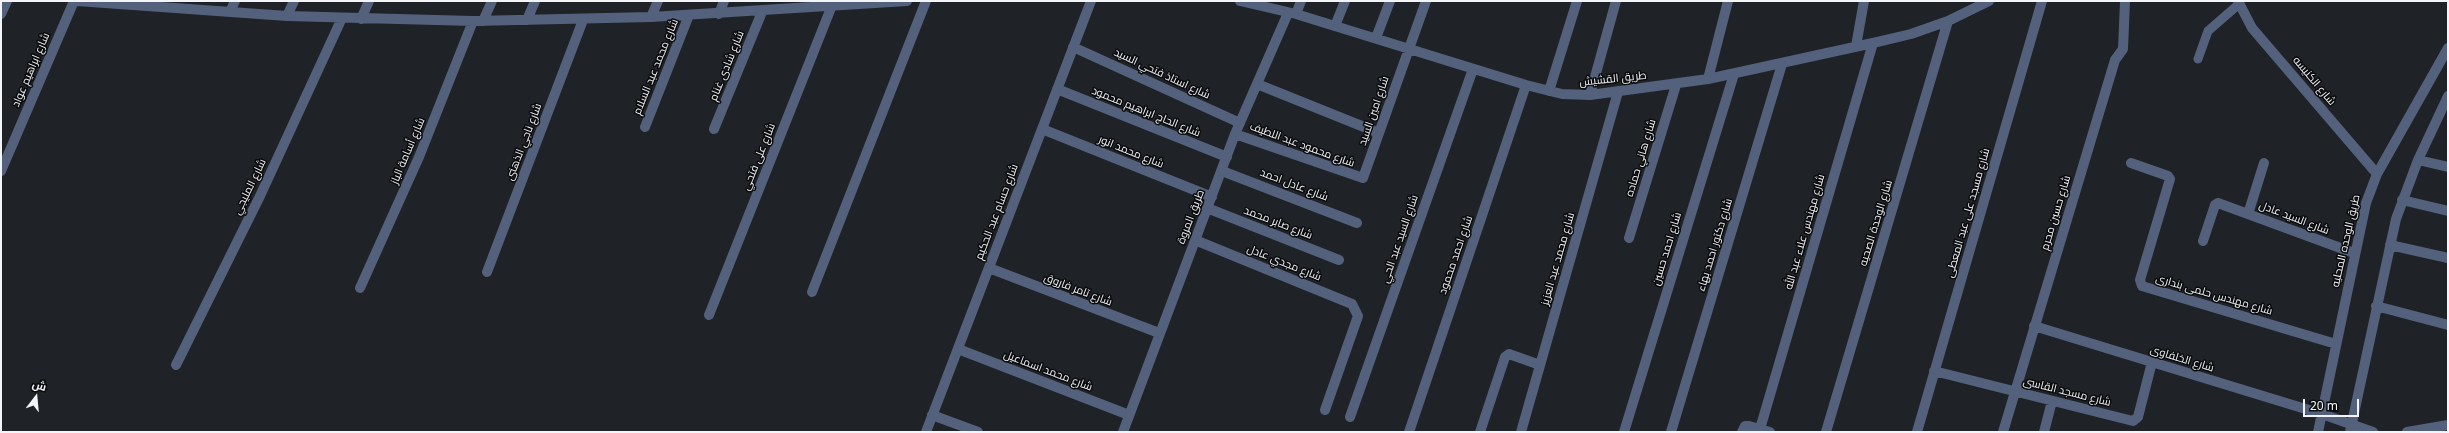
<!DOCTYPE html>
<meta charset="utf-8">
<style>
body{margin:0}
#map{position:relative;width:2449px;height:433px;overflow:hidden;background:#1f2226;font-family:"Noto Sans",Cairo,sans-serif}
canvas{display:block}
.frame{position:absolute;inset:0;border:2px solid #f3f5f8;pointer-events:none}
.north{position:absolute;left:16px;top:377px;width:40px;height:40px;-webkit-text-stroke:3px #0a0b0d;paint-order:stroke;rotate:16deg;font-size:11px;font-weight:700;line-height:16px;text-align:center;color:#f3f5f8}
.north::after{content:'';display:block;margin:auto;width:14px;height:18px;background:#f3f5f8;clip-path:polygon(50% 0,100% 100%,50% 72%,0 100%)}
.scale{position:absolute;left:2303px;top:399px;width:56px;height:18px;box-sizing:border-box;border:2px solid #f3f5f8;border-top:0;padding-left:5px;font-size:12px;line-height:14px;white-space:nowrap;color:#f3f5f8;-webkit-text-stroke:3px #0a0b0d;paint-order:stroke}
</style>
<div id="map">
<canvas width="2449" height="433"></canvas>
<div class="frame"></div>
<div class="north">ش</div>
<div class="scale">20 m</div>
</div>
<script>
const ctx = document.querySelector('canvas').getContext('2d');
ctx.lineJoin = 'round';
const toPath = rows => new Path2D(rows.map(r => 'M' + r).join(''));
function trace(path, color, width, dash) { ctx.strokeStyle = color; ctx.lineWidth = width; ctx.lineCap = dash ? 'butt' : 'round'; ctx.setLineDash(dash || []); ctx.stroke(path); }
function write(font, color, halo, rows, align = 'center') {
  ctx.font = font + ' "Noto Sans",Cairo,sans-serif'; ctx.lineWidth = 3; ctx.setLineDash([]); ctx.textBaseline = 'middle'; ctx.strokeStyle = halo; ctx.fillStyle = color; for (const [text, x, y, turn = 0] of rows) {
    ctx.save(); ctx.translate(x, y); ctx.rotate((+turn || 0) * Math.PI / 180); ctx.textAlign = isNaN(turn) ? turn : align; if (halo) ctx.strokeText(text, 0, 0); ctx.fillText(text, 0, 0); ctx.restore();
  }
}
trace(toPath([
 [2198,59,2208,31,2239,4]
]), '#53617c', 9);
trace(toPath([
 [77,1,287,16,473,21,651,17,907,1],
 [1240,1,1296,14,1526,85,1562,94,1590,95,1708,79,1873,43,1911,34,1948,21,1989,1],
 [2238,1,2252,28,2377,174],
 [230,12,235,1],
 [1,14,7,1],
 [719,14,724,1],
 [1296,14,1301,1],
 [287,16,294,1],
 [651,17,658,1],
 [361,19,369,1],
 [527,20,535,1],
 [483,21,492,1],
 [1335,26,1345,1],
 [1376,38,1390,1],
 [1856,46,1864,1],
 [1073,47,1240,123],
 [1708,79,1728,1],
 [1257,84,1379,133],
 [1057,89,1227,157],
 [1549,91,1577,1],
 [1590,95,1616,1],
 [645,127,689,15],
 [714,129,762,12],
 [1042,129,1212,197],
 [1235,134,1363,178,1426,1],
 [2418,160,2448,167],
 [2131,163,2168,176,2170,179,2140,280,2142,286,2336,344],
 [1,171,74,1],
 [1222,171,1357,223],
 [2402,200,2448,211],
 [1207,208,1339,260],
 [2248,214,2264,163],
 [1629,238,1676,85],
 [1195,240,1352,304,1358,316,1325,410],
 [2203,241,2215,205,2218,203,2354,253],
 [2390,245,2448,258],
 [989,268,1159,333],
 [487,272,583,20],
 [360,288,419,157,473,21],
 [812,292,926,1],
 [2376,306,2448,325],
 [709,315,833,3],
 [2034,326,2322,414,2373,432],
 [958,349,1129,415],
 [176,365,260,196,342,18],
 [1934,371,2133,421,2138,417,2152,362],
 [932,415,978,432],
 [1350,417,1473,69],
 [1760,429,1873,43],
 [926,432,1091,1],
 [1123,432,1235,134,1288,13],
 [1409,432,1526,85],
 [1480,432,1505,357,1509,354,1540,365],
 [1521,432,1618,92],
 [1624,432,1734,74],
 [1671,432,1782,64],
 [1742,432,1745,426,1749,426,1770,432],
 [1826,432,1948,21],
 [1917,432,2042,1],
 [2003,432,2115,60,2123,49,2125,1],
 [2044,432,2052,401],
 [2318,432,2366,203,2377,174,2448,48],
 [2350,432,2396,219,2418,160,2448,96],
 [2407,432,2448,425]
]), '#53617c', 10);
write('11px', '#f3f5f8', '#0a0b0d', [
 ["شارع شادى غنام",727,66,-68],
 ["شارع محمد عبد السلام",656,67,-68],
 ["شارع ابراهيم عواد",31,70,-67],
 ["شارع استاذ فتحي السيد",1162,74,25],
 ["طريق القشيش",1613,79,-6],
 ["شارع الكنيسه",2314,81,50],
 ["شارع امين السيد",1374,111,-71],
 ["شارع الحاج ابراهيم محمود",1146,112,22],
 ["شارع ناجي الذهنى",524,142,-69],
 ["شارع محمود عبد اللطيف",1302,145,20],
 ["شارع أسامة الباز",408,151,-67],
 ["شارع محمد انور",1131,152,22],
 ["شارع على فتحي",759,157,-68],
 ["شارع هاني حماده",1641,158,-73],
 ["شارع عادل احمد",1294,185,21],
 ["شارع المليجي",250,187,-64],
 ["شارع حسام عبد الحكيم",997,212,-69],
 ["شارع مسجد على عبد المعطى",1968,213,-74],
 ["شارع حسين محرم",2056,213,-73],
 ["طريق المروة",1191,217,-69],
 ["شارع السيد عادل",2294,218,21],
 ["شارع صابر محمد",1278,223,21],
 ["شارع الوحدة الصحيه",1876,223,-73],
 ["شارع مهندس علاء عبد الله",1805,232,-74],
 ["شارع السيد عبد الحي",1400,239,-71],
 ["طريق الوحده المحليه",2346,241,-77],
 ["شارع دكتور احمد بهاء",1715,245,-73],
 ["شارع احمد حسين",1667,249,-73],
 ["شارع احمد محمود",1456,255,-71],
 ["شارع محمد عبد العزيز",1558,259,-74],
 ["شارع مجدي عادل",1284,263,22],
 ["شارع تامر فاروق",1078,290,21],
 ["شارع مهندس حلمى بندارى",2214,295,16],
 ["شارع الخلفاوى",2182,359,17],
 ["شارع محمد اسماعيل",1048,371,21],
 ["شارع مسجد القاسى",2067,392,14]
]);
</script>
